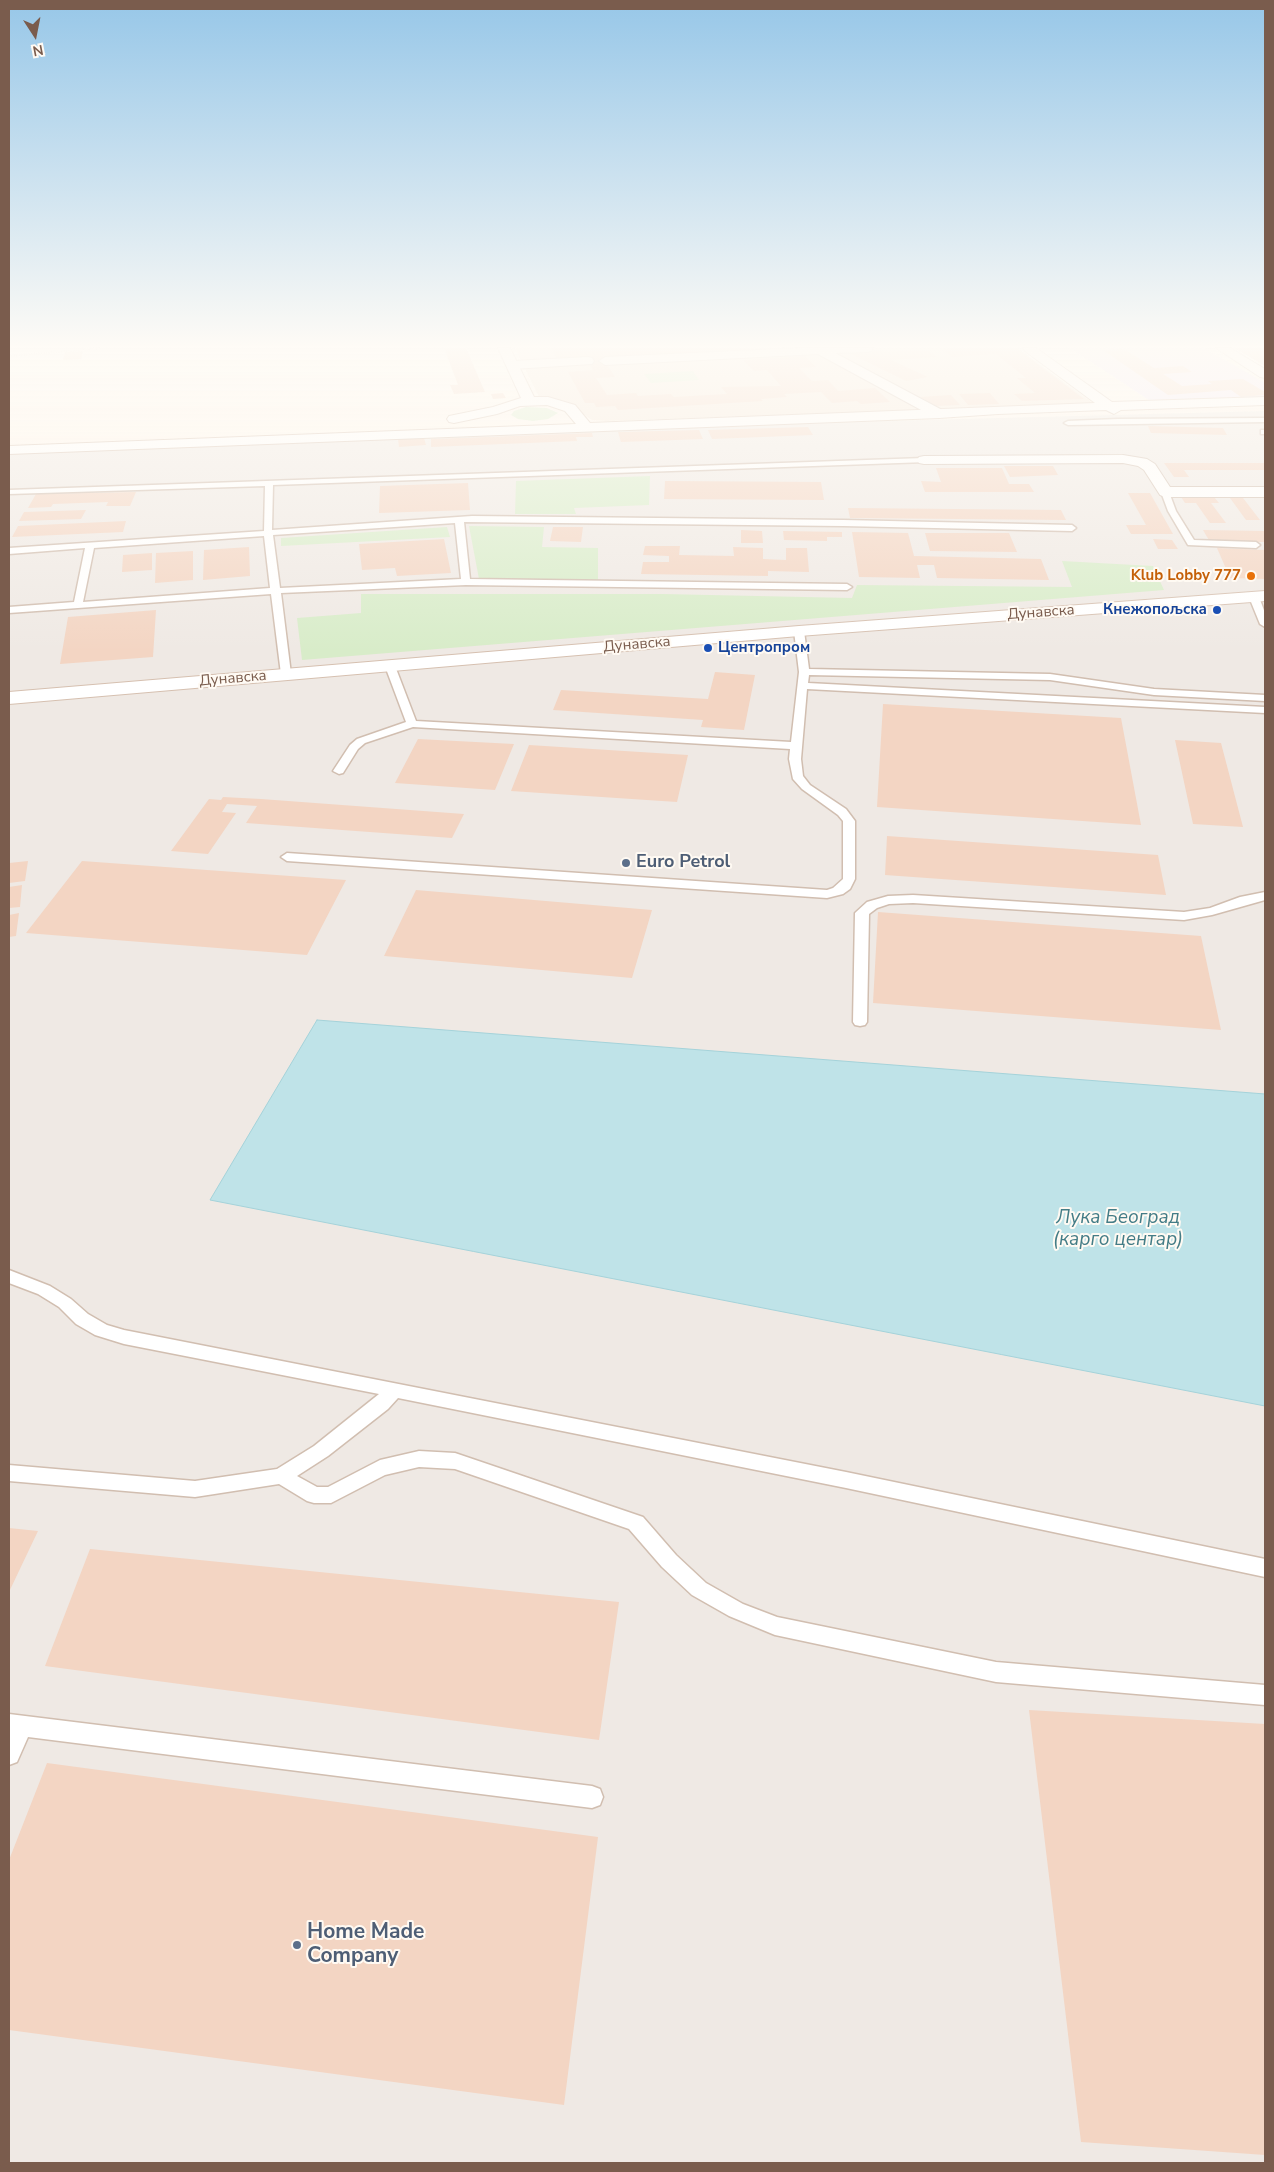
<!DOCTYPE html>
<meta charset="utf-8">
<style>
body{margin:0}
#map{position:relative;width:1274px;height:2172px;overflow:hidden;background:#fdf6ec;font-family:"Nunito Sans",sans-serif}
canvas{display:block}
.frame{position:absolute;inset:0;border:10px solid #7a5c4d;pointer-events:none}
.north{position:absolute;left:10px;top:10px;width:50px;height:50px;-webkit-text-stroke:4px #fffaf3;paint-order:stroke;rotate:169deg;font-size:14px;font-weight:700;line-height:20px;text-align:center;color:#7a5c4d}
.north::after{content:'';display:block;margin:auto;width:18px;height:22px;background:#7a5c4d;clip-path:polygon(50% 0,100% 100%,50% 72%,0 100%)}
</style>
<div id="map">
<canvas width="1274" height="2172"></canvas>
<div class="frame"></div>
<div class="north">N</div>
</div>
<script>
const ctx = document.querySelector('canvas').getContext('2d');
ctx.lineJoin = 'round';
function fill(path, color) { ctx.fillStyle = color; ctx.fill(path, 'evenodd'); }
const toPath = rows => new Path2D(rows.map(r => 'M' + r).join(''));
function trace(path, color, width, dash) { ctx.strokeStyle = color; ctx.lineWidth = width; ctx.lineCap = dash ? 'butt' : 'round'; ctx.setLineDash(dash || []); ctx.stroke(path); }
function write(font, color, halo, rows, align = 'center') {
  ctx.font = font + ' "Nunito Sans",sans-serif'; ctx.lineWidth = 4; ctx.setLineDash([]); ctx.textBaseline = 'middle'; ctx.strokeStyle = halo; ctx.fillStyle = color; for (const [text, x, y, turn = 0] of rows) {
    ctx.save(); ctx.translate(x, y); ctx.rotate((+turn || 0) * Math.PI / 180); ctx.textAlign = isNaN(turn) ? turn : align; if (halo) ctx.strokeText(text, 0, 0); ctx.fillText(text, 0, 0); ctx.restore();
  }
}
fill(toPath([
 [798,348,1017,348,1094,404,606,421,592,420,571,406,539,397,522,363]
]), '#f5e8da');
fill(toPath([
 [515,348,798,348,522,363]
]), '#fde8e0');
fill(toPath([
 [1265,411,1265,2163,9,2163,9,452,578,429]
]), '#efe9e4');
fill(toPath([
 [1070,348,1204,348,1265,383,1265,397,1149,400]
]), '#f3e8fa');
fill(toPath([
 [693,371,699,380,651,383,644,374],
 [526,407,547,408,558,413,548,419,533,421,518,419,511,415,514,411],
 [650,476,649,505,574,508,576,514,515,514,516,481],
 [469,526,544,527,542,547,598,548,598,581,479,579],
 [447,527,450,537,281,546,281,538],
 [1062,561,1153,566,1164,590,302,660,297,618,361,613,361,594,663,594,852,598,857,585,1072,587]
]), '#d8ecc9');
const water = toPath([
 [317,1020,1265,1094,1265,1406,210,1200,317,1020]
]);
fill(water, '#bfe3e8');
trace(water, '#a5d3da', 1);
fill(toPath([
 [444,348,466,348,485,392,454,394,450,385,458,385],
 [551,348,748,348,750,350,603,358,615,377,596,378,607,395,636,393,638,396,671,394,674,397,727,394,721,387,781,386,767,370,754,371,743,360,805,356,816,367,799,368,812,381,828,380,838,391,875,388,890,402,861,404,857,401,832,403,821,392,784,394,787,397,761,399,763,401,618,410,615,406,596,407,594,403,585,403,568,372,593,370,586,359,558,361],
 [973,348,1016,348,1084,399,1022,401,1014,394,1035,393,1017,378,1026,378,996,354,952,357,943,349],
 [1234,348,1265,348,1265,366,1250,357],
 [1124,349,1154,368,1183,366,1192,372,1163,374,1182,386,1212,384,1208,381,1243,379,1265,392,1265,395,1241,397,1231,390,1168,395,1103,350],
 [880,350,883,352,928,350,937,357,891,360,928,377,906,381,847,352],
 [83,351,81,359,63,360,65,352],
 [503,393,506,398,493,399,491,394],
 [990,393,999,404,968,405,959,394],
 [951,395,960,405,936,406,920,397],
 [1148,426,1223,428,1227,435,1151,433],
 [808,427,813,435,712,439,708,430],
 [699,430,703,439,621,442,618,432],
 [592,433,593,437,576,437,577,441,431,447,431,439],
 [424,438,426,445,399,447,398,439],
 [1164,463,1265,463,1265,470,1184,470,1189,477,1174,477],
 [1004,466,1053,466,1058,475,1010,477],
 [936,468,1002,468,1009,484,1029,484,1034,492,925,492,921,481,941,482],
 [665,481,821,482,824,500,664,499],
 [468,483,470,510,379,513,380,486],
 [136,492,130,506,106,506,108,502,53,504,51,507,28,508,36,494],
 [1128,493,1150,493,1173,534,1131,534,1126,525,1146,525],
 [1181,497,1214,497,1219,503,1211,503,1226,523,1210,523,1196,503,1185,503],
 [1230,498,1243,498,1260,520,1246,520],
 [848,508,1061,510,1066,520,850,518],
 [86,510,81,519,19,521,24,512],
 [126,521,123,532,12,537,18,526],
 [553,527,583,527,581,542,550,541],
 [741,530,762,531,763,543,741,543],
 [1203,530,1264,531,1265,542,1210,542],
 [783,531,842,532,842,537,827,537,827,541,784,540],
 [852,532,908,533,914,556,1041,559,1049,580,937,578,934,565,917,565,920,578,859,577],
 [925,533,1009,533,1017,552,930,551],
 [444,539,451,573,397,576,395,568,362,570,359,544],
 [1153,539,1172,540,1178,549,1158,549],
 [645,546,680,546,679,555,734,556,733,547,763,548,763,559,786,560,786,548,807,548,809,572,768,571,768,576,641,574,643,562,669,562,669,556,643,555],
 [249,547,250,576,203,580,204,550],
 [1217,548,1265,550,1265,579,1230,578],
 [193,551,193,580,155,583,156,553],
 [152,553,152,570,122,572,123,555],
 [156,610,153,657,60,664,68,617],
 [715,672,755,675,744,730,701,727,703,720,553,710,561,690,708,699],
 [883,704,1121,718,1141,825,877,807],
 [418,739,514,744,495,790,395,783],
 [1175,740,1221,743,1243,827,1193,824],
 [529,745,688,755,677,802,511,791],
 [223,797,261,799,464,814,452,838,246,823,257,806,227,804,222,812,236,813,208,854,171,851,209,799,221,800],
 [887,836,1158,855,1166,895,885,875],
 [28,861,25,881,9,883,9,863],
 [82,861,346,880,307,955,26,933],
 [22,885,20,907,9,908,9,887],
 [416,890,652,910,632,978,384,956],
 [878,912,1201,936,1221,1030,873,1003],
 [19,913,16,936,9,937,9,915],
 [9,1528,38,1531,9,1592],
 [90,1549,619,1602,599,1740,45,1666],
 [1029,1710,1265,1724,1265,2155,1081,2142],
 [47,1763,598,1837,564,2105,9,2030,9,1860]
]), '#f3d5c3');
const lane = toPath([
 [1265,418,1265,422,1068,425,1064,423,1068,421,1118,419,1265,418],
 [1261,430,1265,430,1265,434,1261,434,1261,430],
 [924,458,928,460,927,462,273,485,272,530,472,516,843,520,1072,525,1076,528,1072,531,843,526,464,522,470,579,847,584,852,587,847,590,466,585,281,593,291,674,286,677,281,674,271,594,9,613,9,607,74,602,85,548,9,554,9,548,264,531,265,486,9,494,9,490,924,458],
 [455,523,461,579,280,588,273,535,455,523],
 [264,536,270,588,83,602,94,548,264,536],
 [1162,490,1169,492,1176,511,1194,540,1256,542,1260,545,1256,548,1188,545,1168,511,1161,492,1162,490],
 [1254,594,1259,597,1265,613,1265,627,1260,624,1249,597,1254,594],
 [799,628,804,631,809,669,1050,674,1154,689,1265,695,1265,701,1154,695,1050,680,809,675,808,683,1265,707,1265,713,807,689,801,759,803,776,810,785,846,809,855,821,855,879,850,889,843,894,827,898,287,861,281,857,287,853,827,890,833,888,843,879,843,821,838,815,802,789,793,779,789,759,790,749,413,727,365,743,358,749,343,773,339,774,333,771,350,745,357,739,406,722,385,666,390,663,395,666,416,721,791,742,799,672,794,631,799,628],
 [1265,892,1265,900,1212,915,1184,920,913,903,889,904,877,908,869,914,867,1022,865,1025,860,1026,855,1025,853,1022,855,913,867,902,888,896,913,895,1184,912,1210,908,1240,897,1265,892],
 [9,1270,50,1286,71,1299,88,1314,107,1325,124,1330,846,1472,1265,1559,1265,1577,846,1488,398,1398,388,1409,328,1456,297,1476,317,1487,328,1487,380,1460,419,1451,455,1453,643,1517,676,1555,706,1583,743,1604,777,1617,996,1662,1265,1685,1265,1705,996,1682,775,1635,729,1616,692,1595,662,1567,629,1529,455,1469,419,1467,385,1475,331,1503,314,1503,307,1501,279,1484,195,1497,9,1481,9,1465,195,1481,277,1469,314,1446,379,1394,124,1344,95,1335,76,1324,59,1307,38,1294,9,1283,9,1270],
 [9,1714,592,1786,600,1789,603,1797,600,1805,592,1808,28,1737,17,1762,9,1765,9,1714]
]);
const street = toPath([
 [802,348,873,348,871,351,867,352,835,353,944,411,946,414,939,418,934,417,818,354,605,365,599,361,605,357,802,348],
 [1216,348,1230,348,1265,369,1265,378,1260,377,1216,348],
 [588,357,592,358,594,361,592,364,513,369,507,365,513,361,588,357],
 [1123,455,1147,459,1155,464,1170,487,1265,487,1265,497,1165,497,1160,495,1144,470,1138,466,1123,463,924,464,919,463,917,460,919,457,924,456,1123,455]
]);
const secondary = toPath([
 [498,348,510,348,534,397,548,397,575,405,590,423,1095,403,1025,351,1023,348,1036,348,1112,402,1265,397,1265,405,1121,410,1114,414,1106,410,998,414,939,418,9,454,9,446,576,424,565,411,547,405,520,406,497,414,454,423,449,422,447,419,449,416,493,407,521,398,498,348],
 [1265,591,1265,601,799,636,9,704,9,692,799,626,1265,591]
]);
trace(lane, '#d1beb0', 3);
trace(street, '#d1beb0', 2);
trace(secondary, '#d6c0b0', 2);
trace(toPath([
 [9,356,102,348]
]), '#d9b8a5', 2, [0.5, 2]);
fill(lane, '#fff');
fill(street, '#fff');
fill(secondary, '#fff');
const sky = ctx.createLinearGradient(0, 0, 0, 652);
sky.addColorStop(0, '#97c7e8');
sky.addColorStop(0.53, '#fefbf6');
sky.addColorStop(1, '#fefbf600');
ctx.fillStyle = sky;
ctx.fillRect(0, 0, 1274, 652);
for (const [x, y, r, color] of [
 [1251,576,5,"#e8710a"],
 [1217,610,5,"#1a4fb4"],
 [708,648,5,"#1a4fb4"],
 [626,863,5,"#5c6f8a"],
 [297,1945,5,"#5c6f8a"]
]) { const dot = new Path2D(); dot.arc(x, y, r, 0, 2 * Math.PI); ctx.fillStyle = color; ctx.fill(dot); trace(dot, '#fffaf3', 2); }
write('bold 15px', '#c56008', '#fffaf3', [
 ["Klub Lobby 777",1241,576]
], 'right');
write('bold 15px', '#164399', '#fffaf3', [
 ["Кнежопољска",1207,610],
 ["Центропром",718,648,"left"]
], 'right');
write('15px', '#7a5c4d', '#fffaf3', [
 ["Дунавска",1041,613,-4],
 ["Дунавска",637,645,-5],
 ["Дунавска",233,679,-5]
]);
write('bold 18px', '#4e5e75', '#fffaf3', [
 ["Euro Petrol",636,863]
], 'left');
write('italic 19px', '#437c86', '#fffaf3', [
 ["Лука Београд",1118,1218],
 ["(карго центар)",1118,1240]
]);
write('bold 21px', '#4e5e75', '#fffaf3', [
 ["Home Made",307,1933],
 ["Company",307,1957]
], 'left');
</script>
